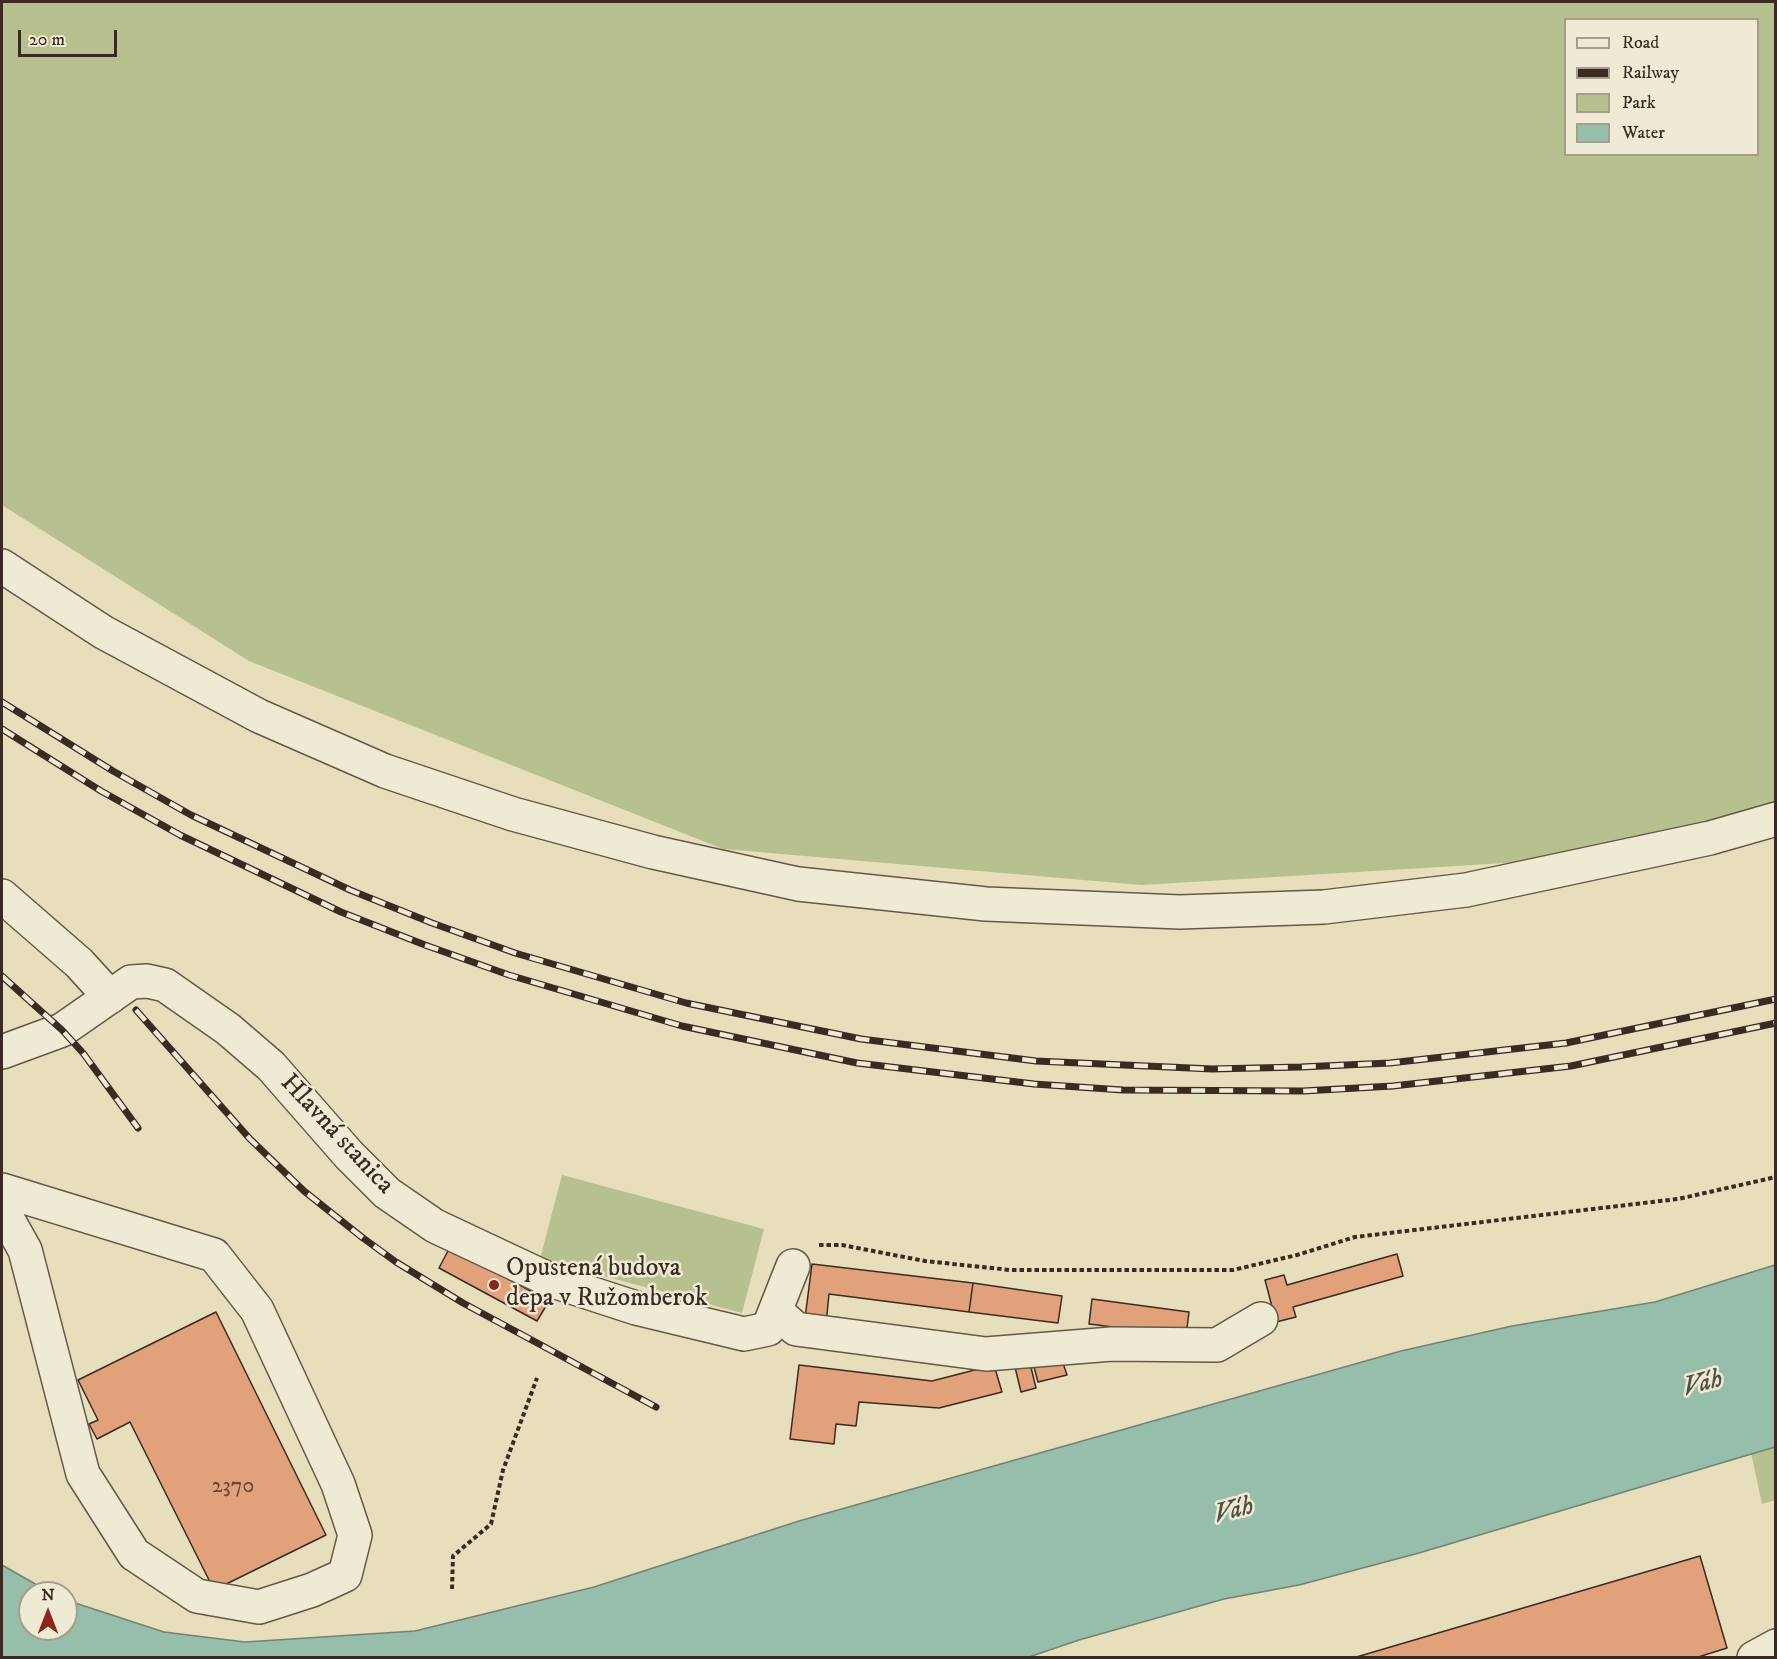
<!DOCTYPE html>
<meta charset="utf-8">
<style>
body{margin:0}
#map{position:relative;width:1777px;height:1659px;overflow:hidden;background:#e7debb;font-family:"IM FELL DW Pica",serif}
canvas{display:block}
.frame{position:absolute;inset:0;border:3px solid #3b2a24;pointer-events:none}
.legend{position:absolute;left:1564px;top:18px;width:195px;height:138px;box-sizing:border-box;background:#efead3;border:2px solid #a79d8d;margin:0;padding:8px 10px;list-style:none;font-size:18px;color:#3b2a24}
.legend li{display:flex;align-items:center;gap:12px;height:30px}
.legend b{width:30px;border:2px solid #a79d8d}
.north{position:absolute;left:18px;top:1581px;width:60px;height:60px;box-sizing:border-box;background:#efead3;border:2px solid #a79d8d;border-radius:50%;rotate:0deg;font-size:16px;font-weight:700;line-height:24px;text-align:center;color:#3b2a24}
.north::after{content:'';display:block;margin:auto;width:21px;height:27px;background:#8f2418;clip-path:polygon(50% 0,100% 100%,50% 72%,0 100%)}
.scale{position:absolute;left:18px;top:30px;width:99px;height:27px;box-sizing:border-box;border:3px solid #3b2a24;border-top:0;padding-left:8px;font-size:18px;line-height:21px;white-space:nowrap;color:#3b2a24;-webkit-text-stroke:4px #efead3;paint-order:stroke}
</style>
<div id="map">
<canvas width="1777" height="1659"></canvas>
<div class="frame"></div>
<ul class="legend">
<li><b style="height:8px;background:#efead3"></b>Road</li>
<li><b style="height:8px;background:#3b2a24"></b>Railway</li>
<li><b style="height:16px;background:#b7c18f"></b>Park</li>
<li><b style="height:16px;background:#97bdab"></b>Water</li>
</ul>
<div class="north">N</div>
<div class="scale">20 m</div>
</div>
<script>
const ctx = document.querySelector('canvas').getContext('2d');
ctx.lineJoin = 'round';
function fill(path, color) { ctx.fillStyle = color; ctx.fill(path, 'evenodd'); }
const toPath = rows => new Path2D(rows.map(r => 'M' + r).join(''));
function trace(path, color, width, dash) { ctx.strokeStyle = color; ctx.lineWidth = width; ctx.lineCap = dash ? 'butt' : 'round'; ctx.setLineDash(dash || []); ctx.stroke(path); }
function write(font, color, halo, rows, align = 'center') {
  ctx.font = font + ' "IM FELL DW Pica",serif'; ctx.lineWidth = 5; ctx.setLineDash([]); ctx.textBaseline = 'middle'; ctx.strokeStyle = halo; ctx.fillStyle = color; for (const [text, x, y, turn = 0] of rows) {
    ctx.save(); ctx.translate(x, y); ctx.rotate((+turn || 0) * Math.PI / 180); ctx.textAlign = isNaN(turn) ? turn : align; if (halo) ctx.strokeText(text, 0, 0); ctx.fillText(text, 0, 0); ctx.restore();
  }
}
fill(toPath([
 [2,2,1775,2,1775,811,1539,861,1142,885,723,849,249,661,2,505],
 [1566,20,1758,20,1758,154,1566,154],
 [562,1175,764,1229,742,1313,540,1259],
 [1775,1447,1775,1500,1762,1504,1751,1453]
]), '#b7c18f');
const water = toPath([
 [1775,1265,1775,1447,1419,1553,1299,1585,1224,1599,1079,1640,1029,1657,2,1657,2,1565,51,1593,30,1593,30,1629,66,1629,66,1600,164,1632,245,1642,415,1631,594,1587,799,1521,1401,1351,1512,1326,1655,1302,1775,1265]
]);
fill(water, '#97bdab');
trace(water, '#728275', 1.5);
const building = toPath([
 [450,1247,549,1301,537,1321,439,1268,450,1247],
 [1397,1254,1403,1276,1293,1307,1296,1317,1276,1322,1265,1280,1284,1275,1287,1285,1397,1254],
 [812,1264,973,1283,969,1312,829,1294,826,1324,805,1318,812,1264],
 [973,1283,1062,1296,1058,1323,969,1312,973,1283],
 [1092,1299,1189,1312,1186,1336,1089,1324,1092,1299],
 [216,1312,326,1535,214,1590,130,1422,97,1439,89,1424,98,1420,78,1380,216,1312],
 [1029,1359,1036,1388,1021,1392,1014,1363,1029,1359],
 [1062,1360,1067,1375,1038,1382,1034,1367,1062,1360],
 [799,1365,932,1381,994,1365,1002,1392,939,1408,859,1402,856,1426,836,1424,834,1444,790,1439,799,1365],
 [1700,1556,1727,1648,1695,1658,1353,1658,1700,1556]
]);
fill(building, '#e1a17b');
trace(building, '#3b2a24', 1.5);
const minor = toPath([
 [2,566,103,632,259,716,385,771,513,814,653,852,798,884,986,904,1180,912,1324,907,1466,890,1710,838,1776,819],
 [2,896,79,963,110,997],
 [2,1052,62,1030,131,982,147,981,165,985,228,1029,271,1066,349,1155,387,1193,435,1226,550,1280,636,1308,744,1334,768,1329,793,1266],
 [2,1190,214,1255,257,1310,338,1484,355,1535,345,1575,312,1590,259,1607,197,1596,134,1554,83,1474,25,1250,2,1209],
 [777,1312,796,1329,986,1354,1112,1344,1217,1345,1261,1319],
 [1754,1658,1776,1646]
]);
trace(minor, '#66574a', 36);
trace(toPath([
 [819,1245,842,1245,925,1261,1010,1270,1233,1270,1297,1255,1355,1237,1678,1199,1776,1177],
 [452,1589,453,1556,491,1524,503,1470,537,1378]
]), '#3b2a24', 4, [4.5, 3]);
trace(minor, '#efead3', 33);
const rail = toPath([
 [2,702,113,771,191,815,350,890,432,923,515,953,686,1003,861,1039,1036,1061,1212,1069,1301,1067,1390,1063,1566,1043,1776,999],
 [2,729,101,791,180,835,341,912,425,945,509,975,682,1026,857,1063,1034,1084,1123,1090,1303,1091,1393,1086,1571,1066,1776,1023],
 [2,976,62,1030,83,1053,138,1128],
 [136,1010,250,1139,304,1191,363,1238,396,1262,463,1303,656,1407]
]);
trace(rail, '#3b2a24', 7);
trace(rail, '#efead3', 4.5, [14]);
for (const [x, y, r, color] of [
 [494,1285,6,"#8f2418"]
]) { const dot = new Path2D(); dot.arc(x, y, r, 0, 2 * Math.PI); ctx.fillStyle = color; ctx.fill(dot); trace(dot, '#efead3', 2); }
write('22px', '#64483a', null, [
 ["2370",233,1487]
]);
write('26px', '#3b2a24', '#efead3', [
 ["Hlavná stanica",336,1135,47]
]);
write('26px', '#3b2a24', '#efead3', [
 ["Opustená budova",506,1270],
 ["depa v Ružomberok",506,1300]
], 'left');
write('italic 27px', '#524f46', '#efead3', [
 ["Váh",1703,1385,-15],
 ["Váh",1234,1512,-15]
]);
</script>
